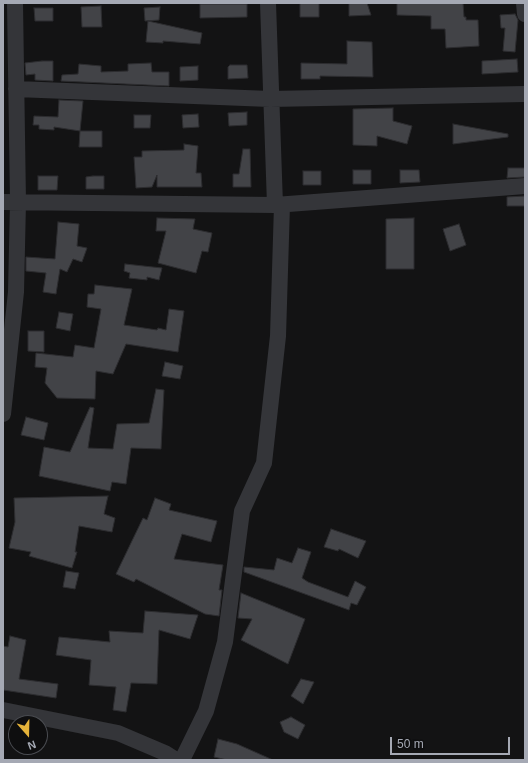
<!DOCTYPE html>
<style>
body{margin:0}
#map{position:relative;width:528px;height:763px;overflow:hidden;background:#131314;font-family:Helvetica,sans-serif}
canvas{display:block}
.frame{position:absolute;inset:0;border:4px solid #a5a9b4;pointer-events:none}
.north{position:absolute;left:8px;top:715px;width:40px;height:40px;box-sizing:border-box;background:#0e0e0f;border:1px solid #4a4c51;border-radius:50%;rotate:160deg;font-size:11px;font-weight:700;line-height:16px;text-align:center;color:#a5a9b4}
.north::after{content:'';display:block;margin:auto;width:14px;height:18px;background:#e5b33a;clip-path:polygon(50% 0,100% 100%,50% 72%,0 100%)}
.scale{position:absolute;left:390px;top:737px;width:120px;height:18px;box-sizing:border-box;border:2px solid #a5a9b4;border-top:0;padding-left:5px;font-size:12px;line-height:14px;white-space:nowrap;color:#a5a9b4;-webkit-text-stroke:3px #0e0e0f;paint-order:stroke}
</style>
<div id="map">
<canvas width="528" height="763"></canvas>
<div class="frame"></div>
<div class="north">N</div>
<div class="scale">50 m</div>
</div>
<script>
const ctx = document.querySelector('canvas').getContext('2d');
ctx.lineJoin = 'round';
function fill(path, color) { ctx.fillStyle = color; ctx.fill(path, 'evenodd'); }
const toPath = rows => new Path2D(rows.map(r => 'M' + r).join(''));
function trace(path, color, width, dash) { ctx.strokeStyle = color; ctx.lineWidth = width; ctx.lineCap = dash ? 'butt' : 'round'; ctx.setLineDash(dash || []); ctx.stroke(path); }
const building = toPath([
 [300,3,319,3,319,17,300,17,300,3],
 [349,3,367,3,371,15,349,16,349,3],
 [397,3,463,3,464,17,466,17,466,20,478,20,479,46,446,48,445,29,431,29,431,16,397,15,397,3],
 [200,4,247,4,247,17,200,18,200,4],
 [101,6,102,27,82,27,81,7,101,6],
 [160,7,159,20,145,21,144,8,160,7],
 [34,8,53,8,53,21,35,21,34,8],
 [515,14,518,20,515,52,503,51,505,28,501,28,500,15,515,14],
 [148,21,202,33,200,44,163,41,163,43,146,42,148,21],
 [347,41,372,42,373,77,320,76,320,79,301,79,301,63,347,64,347,41],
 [517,59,518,72,482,74,482,61,517,59],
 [42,61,53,61,53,81,35,80,35,74,26,75,25,63,42,61],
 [151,63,152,72,169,72,169,86,61,81,62,75,78,74,79,64,101,66,101,72,128,71,128,64,151,63],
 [230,65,247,65,248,78,228,79,228,67,230,65],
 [198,66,198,80,180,81,180,67,198,66],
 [59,100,83,101,80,131,102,131,102,147,79,147,80,131,54,127,54,130,39,129,39,125,33,125,34,116,58,117,59,100],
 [393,108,393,121,412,126,407,144,377,136,377,146,353,145,353,109,393,108],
 [247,112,247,125,229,126,228,113,247,112],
 [198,114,199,127,183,128,182,115,198,114],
 [134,115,151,115,150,128,134,128,134,115],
 [453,124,508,134,508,137,453,144,453,124],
 [184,144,198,146,196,173,201,173,202,187,157,187,157,175,152,187,136,188,134,157,142,157,142,151,184,150,184,144],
 [243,149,250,149,251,187,233,187,233,174,239,174,243,149],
 [508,168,525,168,525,177,507,178,508,168],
 [353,170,371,170,371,184,353,184,353,170],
 [400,170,419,170,420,182,400,183,400,170],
 [303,171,321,171,321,185,303,185,303,171],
 [38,176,58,176,57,190,38,190,38,176],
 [93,176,104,176,104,189,86,189,86,177,93,176],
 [525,196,525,206,507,206,507,197,525,196],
 [157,218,195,219,193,229,212,233,208,252,202,251,196,273,158,263,166,231,156,231,157,218],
 [414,218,414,269,386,269,386,219,414,218],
 [58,222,79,224,77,246,87,248,82,262,73,259,67,272,60,269,56,294,43,292,46,273,26,271,26,257,55,259,58,222],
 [459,224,466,245,450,251,443,229,459,224],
 [125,264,162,268,159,280,147,277,147,280,129,278,130,273,124,271,125,264],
 [95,285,132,289,124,325,157,330,158,328,166,330,169,309,184,311,178,352,126,344,113,374,96,371,95,399,57,398,45,383,47,368,35,367,36,353,73,357,75,345,94,348,101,309,87,307,88,294,94,294,95,285],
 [59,312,73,314,70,331,56,328,59,312],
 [28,331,44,331,44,352,28,351,28,331],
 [165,362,183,366,180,379,162,376,165,362],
 [156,389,164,390,161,449,131,448,126,484,112,482,110,491,39,476,44,447,70,452,90,407,94,408,88,448,113,449,117,424,149,423,156,389],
 [26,417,48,423,44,440,21,435,26,417],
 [108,496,104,514,115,518,112,532,79,526,75,552,77,552,72,568,29,556,31,552,9,548,15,522,14,498,108,496],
 [155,498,171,504,169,510,217,521,211,542,182,534,174,559,223,565,219,590,222,590,219,616,205,614,136,579,134,582,116,574,143,518,147,520,155,498],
 [331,529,366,541,358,558,339,549,338,551,324,547,331,529],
 [298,548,311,552,302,578,308,582,348,597,355,581,366,587,357,605,351,603,349,610,244,572,244,567,274,570,277,558,292,563,298,548],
 [66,571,79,573,75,589,63,587,66,571],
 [241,593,305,619,288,664,241,640,252,619,238,618,241,593],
 [145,611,198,615,190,639,159,630,157,684,131,683,126,712,113,710,116,687,89,685,91,660,56,655,59,637,110,642,109,631,143,633,145,611],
 [10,636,26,640,19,679,58,684,56,698,3,690,3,646,8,647,10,636],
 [301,679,314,682,303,704,291,696,301,679],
 [291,717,305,725,298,739,284,732,280,722,291,717],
 [218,739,237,744,273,760,227,760,214,757,218,739]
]);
fill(building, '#424347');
trace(building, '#2d2d30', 1);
trace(toPath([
 [268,3,275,205],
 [524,3,525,14],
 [16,89,270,99,525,94],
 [3,202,275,205,525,186],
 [3,414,16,292,18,202,15,3],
 [3,710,118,733,165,753,176,760],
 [182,760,206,711,225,642,242,511,264,463,278,336,282,205]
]), '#343539', 16);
</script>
